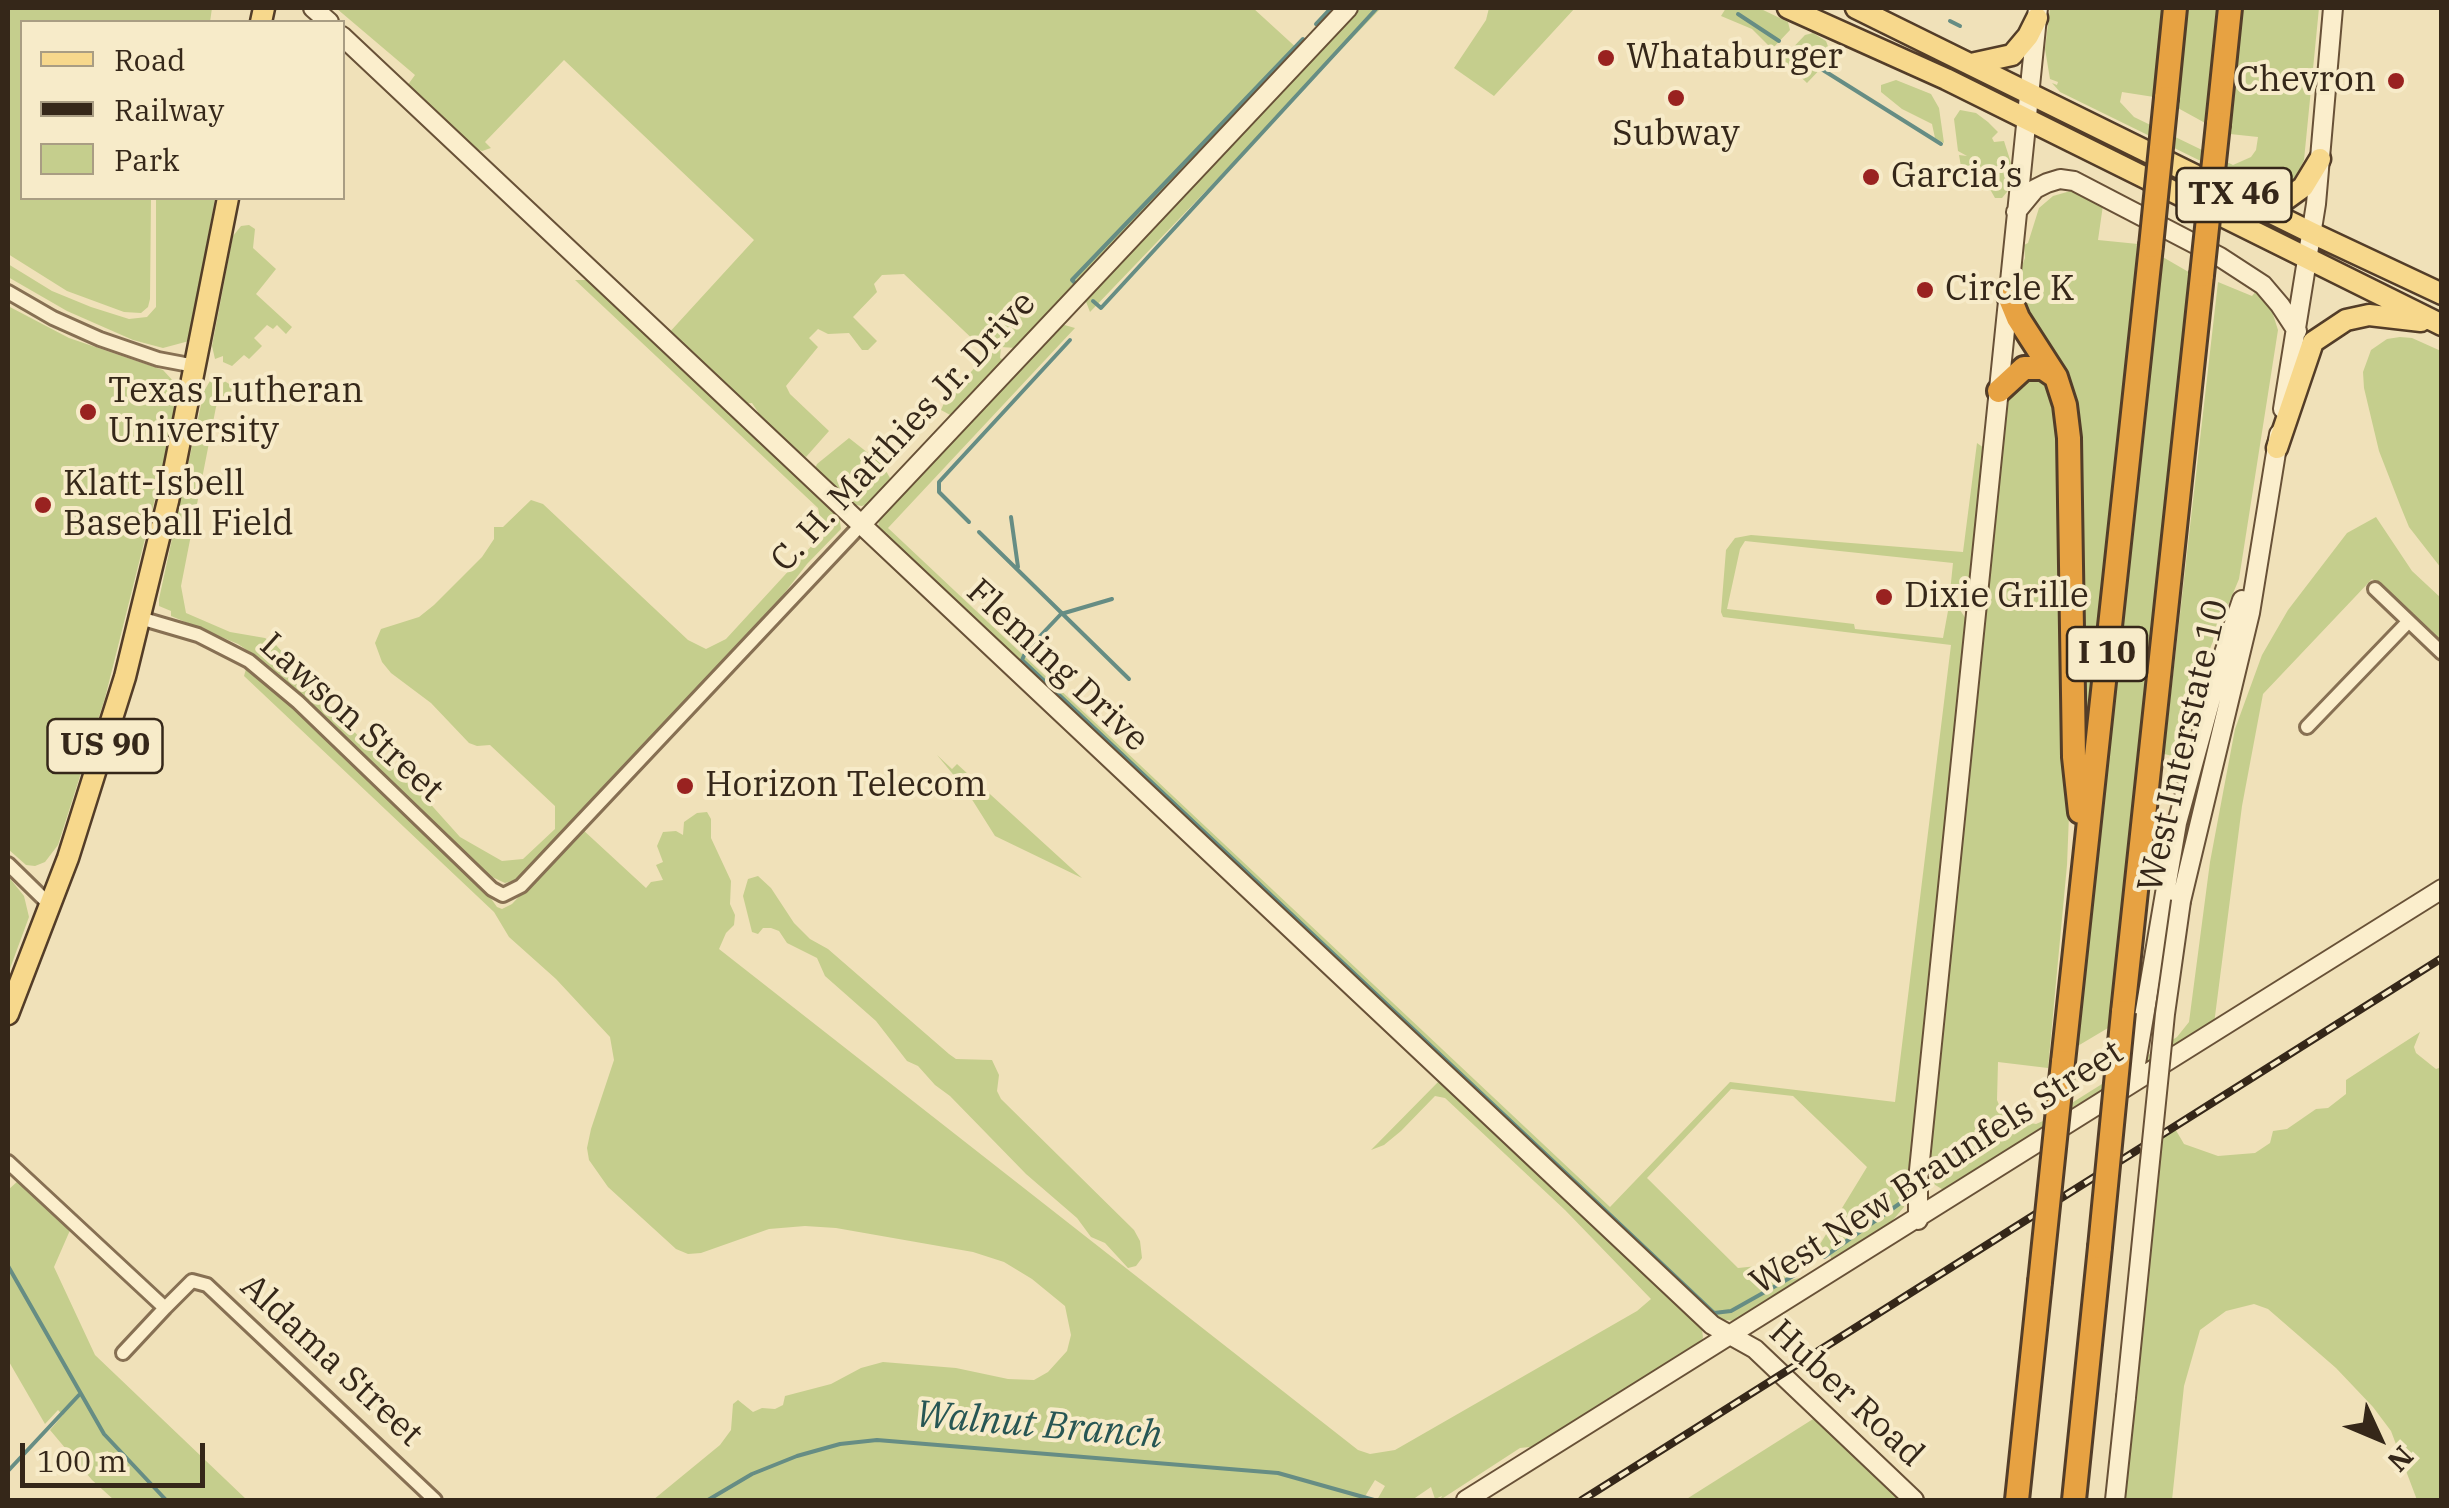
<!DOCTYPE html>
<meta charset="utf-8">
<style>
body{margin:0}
#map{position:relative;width:2449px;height:1508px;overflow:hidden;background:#f0e1b9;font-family:"IBM Plex Serif",serif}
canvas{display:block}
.frame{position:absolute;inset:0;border:10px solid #352719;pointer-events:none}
.legend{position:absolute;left:20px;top:20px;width:325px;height:180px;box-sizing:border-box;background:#f7ebc9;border:2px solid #a99d83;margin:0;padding:12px 18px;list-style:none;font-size:30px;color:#352719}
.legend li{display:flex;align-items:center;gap:20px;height:50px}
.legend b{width:50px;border:2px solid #a99d83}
.north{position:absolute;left:2329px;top:1388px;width:100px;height:100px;-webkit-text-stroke:8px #f7ebc9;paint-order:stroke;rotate:134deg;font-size:28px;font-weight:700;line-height:40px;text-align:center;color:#352719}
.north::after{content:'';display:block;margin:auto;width:35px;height:45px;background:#352719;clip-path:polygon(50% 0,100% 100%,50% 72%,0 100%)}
.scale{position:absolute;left:20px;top:1443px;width:185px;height:45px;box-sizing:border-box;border:5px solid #352719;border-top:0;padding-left:12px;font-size:30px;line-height:35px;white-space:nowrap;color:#352719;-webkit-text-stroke:8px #f7ebc9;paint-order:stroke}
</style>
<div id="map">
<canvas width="2449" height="1508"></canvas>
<div class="frame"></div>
<ul class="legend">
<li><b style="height:12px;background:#f7d88c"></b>Road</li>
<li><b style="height:12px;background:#352719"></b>Railway</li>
<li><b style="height:28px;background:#c5ce8d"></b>Park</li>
</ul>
<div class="north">N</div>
<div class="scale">100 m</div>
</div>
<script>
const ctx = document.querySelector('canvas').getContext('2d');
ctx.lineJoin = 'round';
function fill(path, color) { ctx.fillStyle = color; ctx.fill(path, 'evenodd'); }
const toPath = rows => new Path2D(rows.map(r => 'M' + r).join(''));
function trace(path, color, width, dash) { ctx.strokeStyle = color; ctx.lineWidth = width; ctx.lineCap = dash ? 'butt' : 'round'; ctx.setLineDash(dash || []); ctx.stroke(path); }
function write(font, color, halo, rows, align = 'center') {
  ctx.font = font + ' "IBM Plex Serif",serif'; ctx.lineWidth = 8; ctx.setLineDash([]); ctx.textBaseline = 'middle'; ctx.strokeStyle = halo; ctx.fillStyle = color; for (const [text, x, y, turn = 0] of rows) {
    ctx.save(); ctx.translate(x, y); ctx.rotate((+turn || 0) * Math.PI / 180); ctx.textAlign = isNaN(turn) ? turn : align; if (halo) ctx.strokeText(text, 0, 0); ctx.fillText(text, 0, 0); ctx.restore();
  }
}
fill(toPath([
 [8,8,212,8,210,22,22,22,22,198,151,198,150,299,148,307,141,313,124,312,67,291,8,254],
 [336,8,1253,8,1300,51,1016,348,1001,347,1000,358,1006,361,952,416,941,410,944,403,977,365,989,357,983,355,981,347,904,274,882,275,874,284,877,292,853,317,877,341,868,350,862,350,849,333,828,334,818,329,809,338,818,347,786,386,790,394,829,431,806,457,752,416,758,412,752,403,740,404,667,335,754,240,564,60,485,142,491,148,482,151,471,147,407,86,415,75],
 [1355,8,1381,8,1090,312,1085,299],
 [1489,8,1575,8,1494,96,1454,68,1486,20],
 [1726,8,1759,8,1788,22,1790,30,1772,49,1752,29,1721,16],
 [2050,8,2163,8,2154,97,2122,92,2120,102,2134,117,2233,165,2251,157,2256,150,2258,137,2230,134,2243,8,2319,8,2304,160,2293,184,2266,193,2060,92,2052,83,2057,85,2058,82,2050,79,2045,49],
 [2186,8,2221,8,2207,124,2176,107],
 [1813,33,1826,41,1829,49,1826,63,1807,83,1782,59,1805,35],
 [1896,80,1931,94,1939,108,1944,143,1935,138,1932,124,1902,109,1881,92,1881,85],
 [1960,110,1976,113,1988,122,1998,132,1992,138,1994,142,2004,141,2012,166,2012,177,2011,187,2002,198,1995,198,1991,191,1978,188,1973,180,1963,178,1959,155,1967,156,1958,151,1954,119],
 [2074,190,2103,205,2098,240,2138,244,2089,714,2079,715,2074,432,2018,299,2023,283,2020,271,2025,258,2024,245,2028,243,2039,208,2053,196],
 [156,198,215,198,189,341,163,348,133,340,67,311,8,277,8,264,52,291,91,307,129,319,147,317,156,307],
 [249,225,255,229,253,248,276,269,256,294,292,327,286,334,277,325,273,329,267,325,254,338,262,346,249,359,244,355,232,366,223,362,223,356,215,359,212,346,233,236,241,226],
 [2161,256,2192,274,2113,1025,2076,1047],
 [588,277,839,515,841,529,807,564,769,613,680,711,657,731,520,879,505,883,490,876,257,657,238,644,171,616,171,611,159,606,159,599,204,391,210,381,216,380,218,385,219,380,226,382,237,389,228,398,220,399,216,407,181,586,186,613,230,632,265,638,276,645,369,748,399,769,460,837,502,861,523,859,555,829,555,806,490,745,477,746,469,743,431,703,391,673,382,662,375,643,381,629,419,617,434,605,482,557,494,539,494,527,503,527,531,500,543,504,688,640,706,649,726,639,817,540,822,529,818,508,575,280,586,280],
 [2218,282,2252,296,2257,290,2271,308,2278,330,2239,579,2191,694,2173,756,2164,754],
 [8,306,69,338,163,370,175,383,177,392,166,455,105,698,58,845,45,862,35,866,26,865,8,849],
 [1061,324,1075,328,888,528,1610,1207,1730,1082,1895,1102,1951,645,1723,617,1721,612,1726,550,1735,538,1751,535,1963,552,1977,443,1984,448,1973,583,1967,588,1957,594,1950,592,1953,563,1745,541,1740,549,1727,609,1854,624,1855,629,1943,638,1948,611,1960,610,1968,622,1913,1151,1904,1207,1887,1227,1832,1262,1829,1251,1820,1257,1814,1254,1867,1167,1793,1096,1731,1089,1647,1178,1738,1268,1797,1262,1798,1272,1790,1276,1789,1280,1800,1278,1798,1282,1736,1321,1716,1319,1715,1312,1708,1313,878,532,879,517],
 [2400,337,2412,338,2441,351,2441,568,2409,527,2400,505,2379,451,2364,388,2363,372,2371,350,2387,339],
 [2043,377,2059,409,2070,790,2067,865,2048,1068,1998,1062,1997,1100,2002,1112,2013,1120,2036,1124,2043,1121,2177,1037,2189,1022,2210,862,2235,729,2262,655,2288,610,2347,533,2376,517,2412,571,2441,598,2441,645,2372,579,2263,694,2242,806,2214,1024,1945,1191,1932,1183,1929,1168,2007,396,2019,379],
 [849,438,882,464,890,478,871,503,862,506,849,504,814,471,817,464],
 [246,669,301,712,487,893,497,907,502,909,512,904,582,829,646,888,651,882,663,880,656,865,663,862,657,846,663,832,676,831,683,835,684,822,697,813,707,812,711,819,711,838,731,881,730,904,735,915,734,925,726,933,719,949,1358,1450,1370,1454,1395,1450,1637,1311,1651,1299,1565,1210,1445,1098,1435,1096,1401,1131,1384,1145,1371,1150,1441,1079,1696,1320,1702,1329,1703,1338,1696,1347,1539,1446,1520,1448,1440,1500,1442,1496,1435,1499,1431,1487,1412,1500,1377,1500,1385,1486,1375,1480,1364,1498,1368,1500,653,1500,720,1445,731,1430,733,1404,738,1400,753,1412,762,1408,775,1409,783,1405,785,1396,831,1384,861,1368,883,1362,956,1368,1008,1379,1034,1380,1048,1372,1067,1351,1071,1335,1065,1306,1032,1279,1004,1262,973,1252,836,1228,805,1226,769,1229,701,1253,688,1254,676,1249,608,1187,589,1160,587,1148,591,1129,614,1060,610,1037,556,979,509,937,494,912,244,676],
 [937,755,952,769,957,764,1082,878,995,836,966,790],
 [8,876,24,896,29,917,8,974],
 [758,876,771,888,794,923,810,939,828,949,949,1054,956,1059,992,1060,999,1075,997,1091,1001,1099,1134,1230,1140,1241,1142,1258,1136,1266,1128,1268,1105,1243,1091,1237,1077,1218,1026,1174,950,1096,935,1085,918,1066,907,1061,876,1021,825,976,817,958,787,943,779,931,771,928,763,928,758,934,752,932,743,896,748,879],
 [2420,1032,2414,1047,2416,1053,2436,1069,2442,1067,2441,1500,2417,1500,2391,1431,2373,1407,2336,1368,2268,1309,2254,1304,2226,1311,2200,1330,2184,1386,2172,1500,2115,1500,2154,1139,2174,1127,2184,1144,2218,1156,2255,1153,2270,1143,2273,1131,2287,1129,2316,1109,2328,1108,2346,1094,2346,1080],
 [19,1180,71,1228,54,1267,95,1355,247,1500,114,1500,92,1480,50,1430,63,1415,58,1410,45,1424,8,1360,8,1190],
 [1821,1414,1914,1500,1685,1500]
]), '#c5ce8d');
trace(toPath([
 [1921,8,1922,8],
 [1738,14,1779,41],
 [1950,21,1960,26],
 [1316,24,1331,8],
 [1791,50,1941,144],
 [1075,283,1072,280,1303,39],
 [1093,301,1101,308,1377,8],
 [1011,517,1018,567],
 [969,522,939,492,939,482,1070,340],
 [979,532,1129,679],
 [1112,599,1061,614,1026,651,1022,660,1714,1313,1731,1311,1795,1275],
 [1824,1257,1899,1204],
 [8,1266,104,1434,166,1500],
 [8,1471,79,1395],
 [708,1500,752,1474,797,1456,840,1444,877,1440,1278,1473,1374,1500]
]), '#668d84', 4);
const street = toPath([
 [8,292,53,318,100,339,158,359,195,366],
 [2375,589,2442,653],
 [140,618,198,635,249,661,298,702,492,889,503,895,521,886,860,526],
 [2307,727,2408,622],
 [8,864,51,906],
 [8,1162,165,1308,192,1281,207,1285,435,1500],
 [123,1353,165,1308]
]);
const secondary = toPath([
 [313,8,329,22],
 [342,36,1712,1325,1755,1349,1914,1500],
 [2016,212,2035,189,2047,183,2060,179,2074,181,2220,257,2263,285,2280,305,2297,331],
 [2283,409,2316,204,2333,8],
 [860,526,1348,8],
 [2181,901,2250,613,2279,434],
 [2133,1081,2177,823,2221,662,2242,600],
 [1918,1220,1918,1180,2038,8],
 [1466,1500,2442,889],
 [2115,1500,2126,1397]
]);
const primary = toPath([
 [1788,8,1946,79,2442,325],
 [1856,8,2312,233,2442,294],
 [261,22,264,8],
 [1971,64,2012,55,2028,36,2037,18],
 [2258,207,2285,200,2303,187,2320,159],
 [2277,448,2313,342,2346,320,2369,315,2421,321],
 [8,1014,68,858,125,677,168,501,228,198]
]);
const highway = toPath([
 [2166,98,2175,8],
 [2218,124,2230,8],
 [2009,296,2018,318,2056,377,2065,405,2069,438,2074,757,2080,812],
 [1999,391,2024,368,2043,368,2056,377],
 [2123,1012,2202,275],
 [2063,1062,2151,246],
 [2017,1500,2040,1282],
 [2074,1500,2100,1247]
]);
trace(street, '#877053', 18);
trace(secondary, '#685137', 22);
trace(primary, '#533d28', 25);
trace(highway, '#533d28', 28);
trace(street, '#fbeecc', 12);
trace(secondary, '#fbeecc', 18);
trace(primary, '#f7d88c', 20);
trace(highway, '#e7a242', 22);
const rail = toPath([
 [1582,1500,2442,958]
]);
trace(rail, '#352719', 8);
trace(rail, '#f7ebc9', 4, [11]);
const secondaryBridge = toPath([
 [2126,1397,2165,1014,2181,901]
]);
const highwayBridge = toPath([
 [2151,246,2166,98],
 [2202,275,2218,124],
 [2100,1247,2123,1012],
 [2040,1282,2063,1062]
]);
trace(secondaryBridge, '#685137', 22, []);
trace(highwayBridge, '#533d28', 28, []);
trace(secondaryBridge, '#fbeecc', 18);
trace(highwayBridge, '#e7a242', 22);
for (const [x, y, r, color] of [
 [1606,58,10,"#992220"],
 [2396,81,10,"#992220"],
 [1676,98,10,"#992220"],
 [1871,177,10,"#992220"],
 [1925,290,10,"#992220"],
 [88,412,10,"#992220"],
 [43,505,10,"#992220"],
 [1884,597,10,"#992220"],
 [685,786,10,"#992220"]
]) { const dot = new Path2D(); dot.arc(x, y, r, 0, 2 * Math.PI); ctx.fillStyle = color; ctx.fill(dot); trace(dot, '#f7ebc9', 4); }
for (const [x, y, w] of [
 [2234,195,115],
 [2107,654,80],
 [105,746,115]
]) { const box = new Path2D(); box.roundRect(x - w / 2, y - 27, w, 54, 8); ctx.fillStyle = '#f7ebc9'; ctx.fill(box); trace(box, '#352719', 2.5); }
write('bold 32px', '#352719', null, [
 ["TX 46",2234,195],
 ["I 10",2107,654],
 ["US 90",105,746]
]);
write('35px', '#352719', '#f7ebc9', [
 ["Whataburger",1626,58],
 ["Chevron",2376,81,"right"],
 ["Subway",1676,135,"center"],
 ["Garcia’s",1891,177],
 ["Circle K",1945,290],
 ["Texas Lutheran",108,392],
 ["University",108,432],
 ["Klatt-Isbell",63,485],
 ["Baseball Field",63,525],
 ["Dixie Grille",1904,597],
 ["Horizon Telecom",705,786]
], 'left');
write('35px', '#352719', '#f7ebc9', [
 ["C. H. Matthies Jr. Drive",904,432,-47],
 ["Fleming Drive",1057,666,43],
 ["Lawson Street",351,718,42],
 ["West Interstate 10",2184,746,-77],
 ["West New Braunfels Street",1937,1168,-33],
 ["Aldama Street",331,1361,43],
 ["Huber Road",1846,1394,43]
]);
write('italic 38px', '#275654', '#f7ebc9', [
 ["Walnut Branch",1039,1426,5]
]);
</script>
